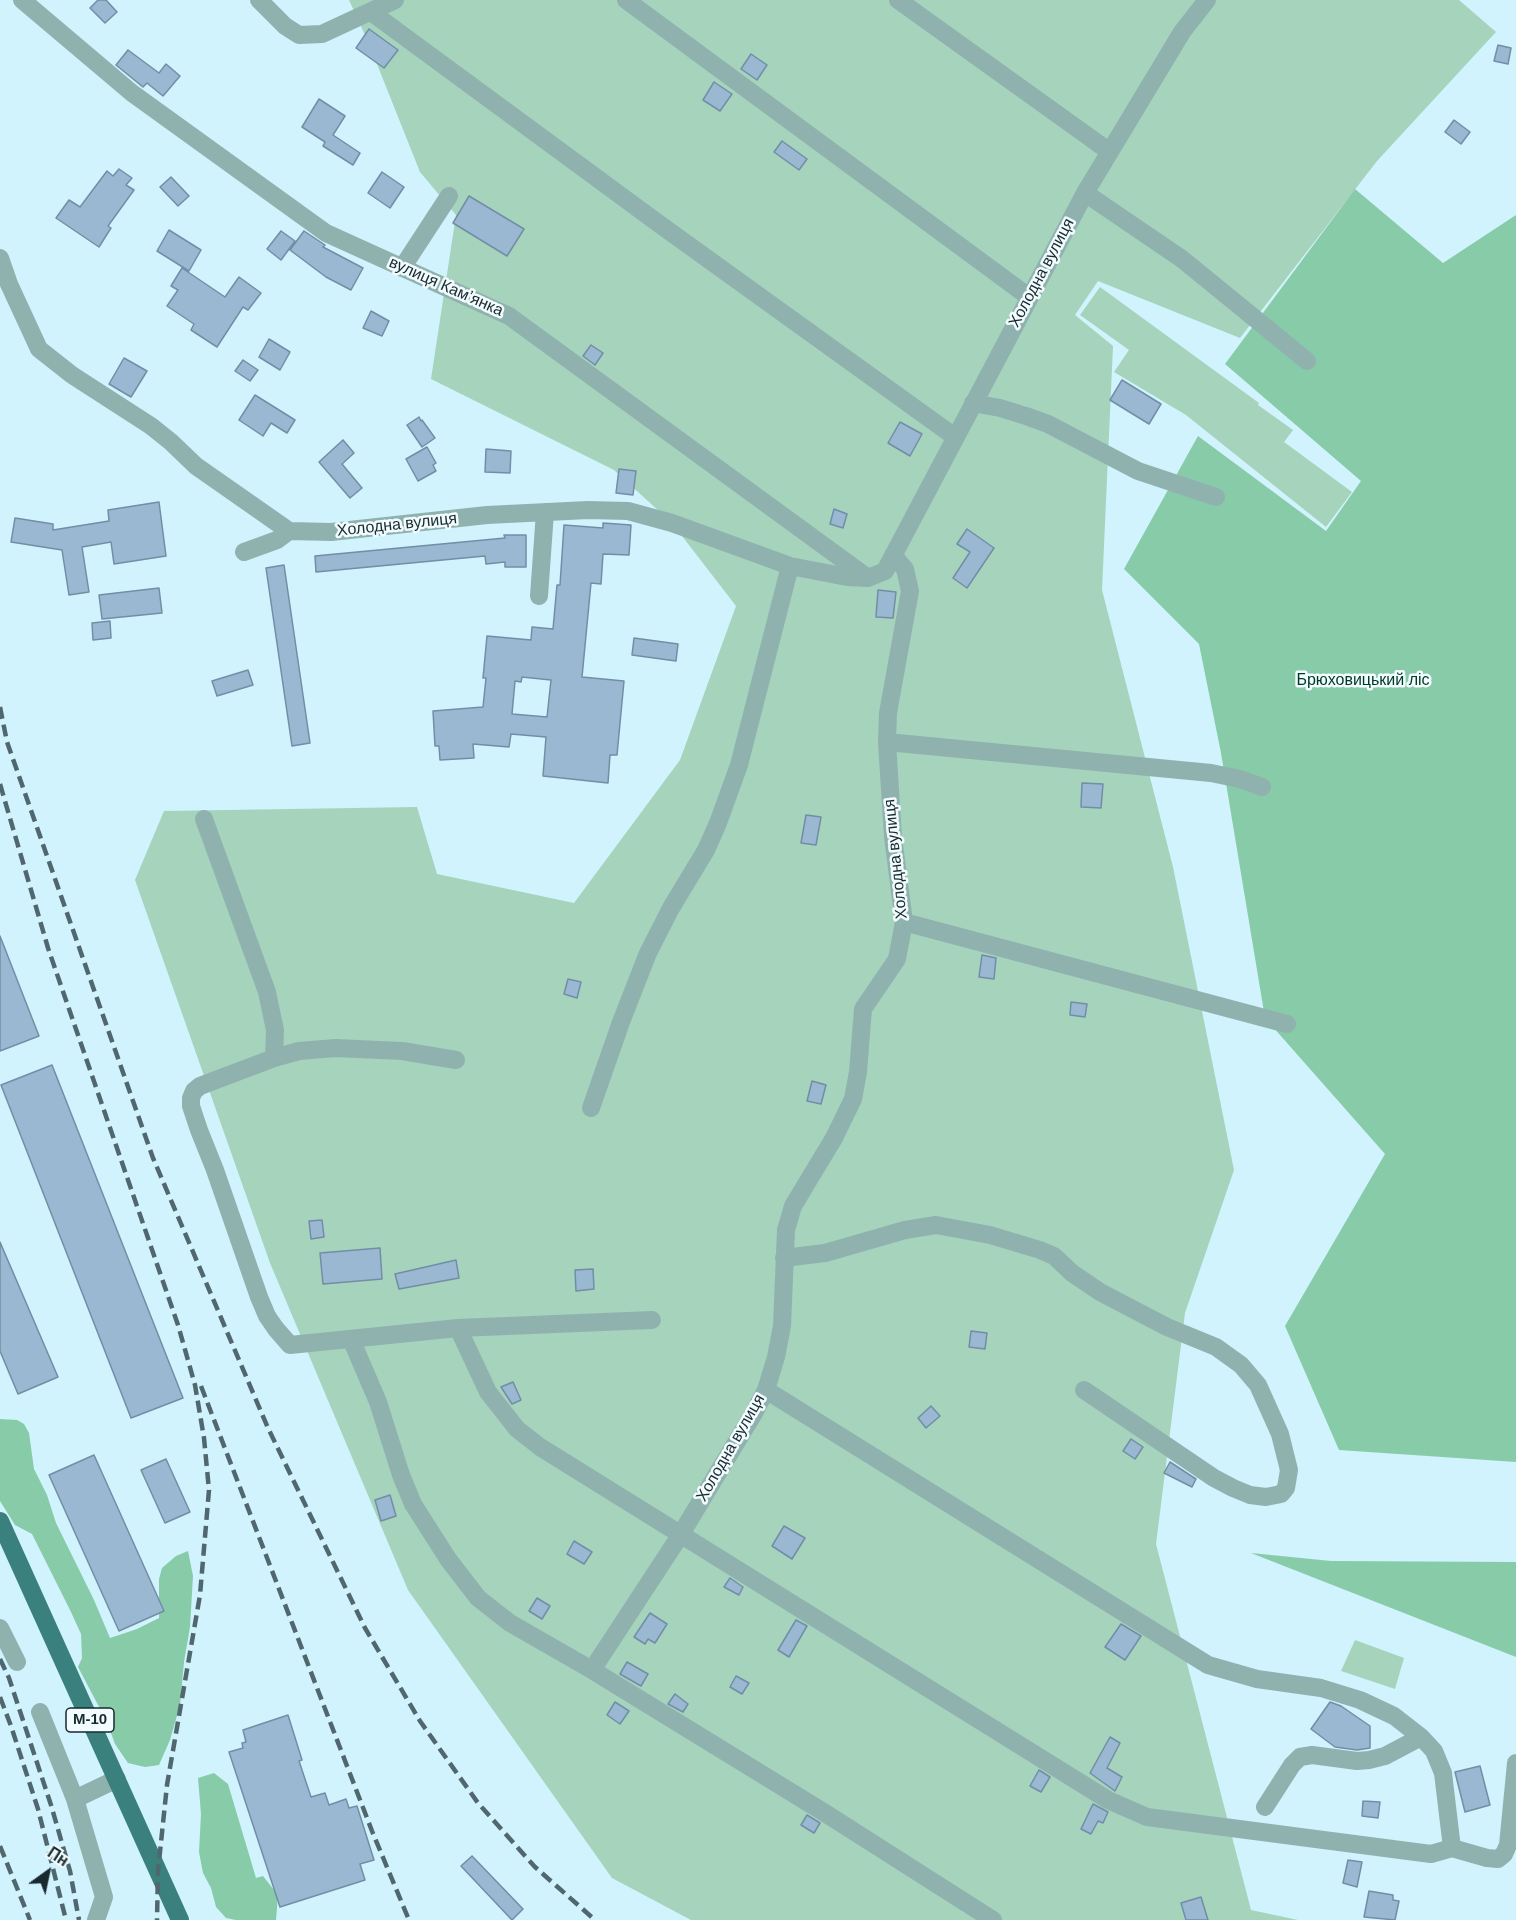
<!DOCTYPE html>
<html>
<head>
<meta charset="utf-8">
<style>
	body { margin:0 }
	#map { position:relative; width:1516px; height:1920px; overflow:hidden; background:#d0f3fd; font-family:Helvetica,sans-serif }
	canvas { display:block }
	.north { position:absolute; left:18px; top:1842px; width:60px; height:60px; -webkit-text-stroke:4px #f2fbfd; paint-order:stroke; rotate:33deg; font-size:16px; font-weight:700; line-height:24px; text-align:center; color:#192a2f }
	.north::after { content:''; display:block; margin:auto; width:21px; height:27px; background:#192a2f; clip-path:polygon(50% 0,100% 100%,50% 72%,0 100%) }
</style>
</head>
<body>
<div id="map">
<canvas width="1516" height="1920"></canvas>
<div class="north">Пн</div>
</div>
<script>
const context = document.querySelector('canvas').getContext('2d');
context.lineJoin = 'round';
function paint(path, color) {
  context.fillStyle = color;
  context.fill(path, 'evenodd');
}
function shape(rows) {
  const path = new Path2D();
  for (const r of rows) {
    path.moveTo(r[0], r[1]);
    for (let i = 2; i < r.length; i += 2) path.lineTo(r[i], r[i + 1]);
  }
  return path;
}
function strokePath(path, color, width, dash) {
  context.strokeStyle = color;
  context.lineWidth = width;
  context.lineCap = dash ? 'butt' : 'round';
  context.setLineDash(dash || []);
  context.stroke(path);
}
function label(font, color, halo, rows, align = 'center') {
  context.font = font + ' Helvetica,sans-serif';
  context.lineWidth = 5;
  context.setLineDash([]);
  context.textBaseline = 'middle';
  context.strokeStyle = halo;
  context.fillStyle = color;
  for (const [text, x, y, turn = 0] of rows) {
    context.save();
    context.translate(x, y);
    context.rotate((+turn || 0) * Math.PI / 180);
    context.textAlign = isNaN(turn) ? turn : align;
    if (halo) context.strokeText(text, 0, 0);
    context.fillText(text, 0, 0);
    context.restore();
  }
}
paint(shape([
	[349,0,1459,0,1496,32,1377,161,1240,338,1098,281,1075,315,1113,346,1102,590,1173,867,1234,1170,1185,1313,1156,1544,1251,1910,1298,1920,691,1920,612,1878,408,1590,270,1263,135,880,164,811,417,807,437,874,574,903,680,760,736,606,672,523,614,470,431,379,456,215,420,172,369,44],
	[1100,287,1259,403,1258,405,1293,430,1284,442,1352,492,1326,527,1186,415,1114,372,1129,350,1080,315],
	[1355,1640,1404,1658,1395,1689,1341,1671]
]), '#a5d3bc');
paint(shape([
	[1355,189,1443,263,1516,215,1516,1462,1339,1450,1285,1326,1385,1154,1265,1018,1221,753,1199,644,1124,569,1198,436,1326,531,1361,481,1225,364],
	[0,1419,17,1420,24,1424,29,1433,34,1469,47,1495,56,1523,94,1600,110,1638,137,1629,159,1618,159,1579,162,1568,176,1556,188,1551,193,1576,190,1627,184,1662,180,1705,170,1740,159,1765,145,1767,128,1763,115,1744,107,1722,78,1667,82,1658,81,1634,71,1612,32,1534,15,1525,0,1501],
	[1251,1553,1331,1561,1516,1562,1516,1657],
	[214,1773,228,1784,256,1878,263,1876,278,1895,276,1920,236,1920,226,1918,216,1907,211,1888,203,1873,199,1852,201,1814,198,1778]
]), '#87cba9');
const building = shape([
	[98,0,106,0,117,12,105,23,90,8,98,0],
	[369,29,398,50,384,68,356,48,369,29],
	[1498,45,1511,48,1508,64,1494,61,1498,45],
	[128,50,159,73,166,64,180,76,163,96,147,83,143,87,116,65,128,50],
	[751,54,767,65,757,80,741,69,751,54],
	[714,82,732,94,720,111,703,100,714,82],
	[319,99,345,116,333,135,360,153,353,165,323,146,325,142,302,127,319,99],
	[1454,120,1470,132,1461,144,1445,132,1454,120],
	[782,141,807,159,799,170,774,152,782,141],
	[119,169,132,178,126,185,134,190,108,226,111,228,99,247,56,218,69,200,80,207,107,171,113,176,119,169],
	[382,172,404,187,390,208,368,193,382,172],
	[171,177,189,196,178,206,160,187,171,177],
	[469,196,524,229,507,256,453,223,469,196],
	[169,230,201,250,189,271,157,251,169,230],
	[281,231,295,241,281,260,267,249,281,231],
	[304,231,325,245,323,247,363,268,351,290,326,277,290,250,304,231],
	[182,268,225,297,239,277,261,293,248,310,243,307,217,347,191,330,194,324,167,306,178,290,171,286,182,268],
	[371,311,389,321,382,336,363,328,371,311],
	[269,339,290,352,280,370,259,357,269,339],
	[591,345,603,353,595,365,583,356,591,345],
	[124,358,147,371,131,397,109,384,124,358],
	[243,360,258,370,250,381,235,371,243,360],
	[1122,380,1161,404,1149,424,1110,400,1122,380],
	[255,395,295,420,287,433,271,423,263,436,239,420,255,395],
	[419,417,421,421,422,420,435,438,422,447,407,425,419,417],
	[900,422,922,434,910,456,888,443,900,422],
	[343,440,354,453,342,464,362,488,350,498,319,462,343,440],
	[427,447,436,463,433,465,436,471,418,481,406,459,427,447],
	[486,449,511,451,510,473,485,472,486,449],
	[619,469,636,471,633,495,616,493,619,469],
	[159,502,166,556,114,564,111,542,82,547,89,592,69,595,62,550,11,542,15,518,53,524,53,530,109,521,108,510,159,502],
	[834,509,847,514,843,528,830,524,834,509],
	[603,523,631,525,629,555,603,554,601,584,591,583,582,677,624,681,617,755,610,755,608,783,543,776,546,737,511,734,509,747,473,744,474,758,440,760,439,746,435,746,433,711,483,707,486,678,483,678,487,636,531,640,532,627,553,629,557,585,560,585,564,525,603,528,603,523],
	[522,677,551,680,547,717,512,714,515,681,521,682,522,677],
	[967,529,994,548,967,588,953,578,970,552,957,544,967,529],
	[504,535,526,535,526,567,505,567,505,562,486,564,485,556,316,572,315,556,505,538,504,535],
	[284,565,310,743,292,746,266,568,284,565],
	[159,588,162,613,102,619,99,595,159,588],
	[878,590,896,592,893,618,876,617,878,590],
	[110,621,111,638,93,640,92,623,110,621],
	[634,638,678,644,676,661,632,655,634,638],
	[248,670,253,685,217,696,212,681,248,670],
	[1082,783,1103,784,1101,808,1081,807,1082,783],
	[806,815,821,817,816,845,801,843,806,815],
	[0,936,39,1036,0,1051,0,936],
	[982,955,996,958,994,979,979,977,982,955],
	[568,979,581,982,577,998,564,994,568,979],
	[1071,1002,1087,1004,1085,1017,1070,1015,1071,1002],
	[52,1065,183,1398,131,1418,1,1085,52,1065],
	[812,1081,826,1085,821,1104,807,1101,812,1081],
	[322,1220,324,1237,311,1239,309,1221,322,1220],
	[0,1242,58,1377,18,1394,0,1351,0,1242],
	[380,1248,382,1279,323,1284,320,1253,380,1248],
	[456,1260,459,1278,399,1289,395,1274,456,1260],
	[593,1269,594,1289,576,1291,575,1270,593,1269],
	[971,1331,987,1333,985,1349,969,1347,971,1331],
	[513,1382,521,1400,512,1404,501,1387,513,1382],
	[931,1406,940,1416,926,1428,918,1418,931,1406],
	[1131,1439,1143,1447,1135,1459,1123,1451,1131,1439],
	[94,1455,164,1611,119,1631,49,1475,94,1455],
	[166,1459,190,1512,165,1523,141,1470,166,1459],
	[1170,1462,1196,1479,1192,1487,1164,1473,1170,1462],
	[390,1495,396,1516,381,1521,375,1500,390,1495],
	[784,1526,805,1538,792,1559,772,1546,784,1526],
	[574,1541,592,1552,584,1564,567,1554,574,1541],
	[730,1578,743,1587,739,1595,724,1587,730,1578],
	[537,1598,550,1606,542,1619,529,1611,537,1598],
	[650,1613,667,1624,655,1643,648,1639,645,1644,634,1637,650,1613],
	[796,1620,807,1626,789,1657,778,1650,796,1620],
	[1121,1624,1141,1636,1125,1660,1105,1647,1121,1624],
	[627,1662,648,1674,641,1686,620,1674,627,1662],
	[736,1676,749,1683,742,1694,730,1687,736,1676],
	[675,1694,688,1704,683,1712,668,1704,675,1694],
	[615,1702,629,1711,620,1724,607,1715,615,1702],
	[1330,1702,1341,1706,1370,1726,1370,1748,1357,1750,1335,1747,1311,1729,1330,1702],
	[288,1715,302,1760,299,1761,311,1797,325,1793,329,1805,346,1799,349,1808,357,1806,374,1860,360,1864,365,1880,280,1907,229,1752,243,1748,242,1743,246,1742,243,1730,288,1715],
	[1110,1737,1120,1743,1107,1768,1122,1777,1115,1791,1090,1773,1110,1737],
	[1480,1766,1490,1805,1465,1812,1455,1772,1480,1766],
	[1039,1770,1050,1777,1041,1792,1030,1786,1039,1770],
	[1363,1801,1380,1802,1378,1818,1362,1816,1363,1801],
	[1093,1804,1108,1812,1103,1823,1098,1821,1091,1834,1081,1829,1093,1804],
	[807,1815,820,1823,814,1833,801,1825,807,1815],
	[472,1856,523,1909,512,1920,461,1866,472,1856],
	[1348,1860,1362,1862,1357,1887,1343,1883,1348,1860],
	[1369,1891,1393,1895,1393,1900,1399,1901,1395,1920,1364,1917,1369,1891],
	[1201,1897,1208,1920,1186,1920,1181,1903,1201,1897]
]);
paint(building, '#9bb8d2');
strokePath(building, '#728ea6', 1.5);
strokePath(shape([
	[22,0,132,93,326,233,509,316,868,578],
	[259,0,285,26,299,35,322,34,395,0],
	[626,0,1029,297],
	[898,0,1110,152],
	[371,12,662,226,955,437],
	[1085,193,1182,259,1307,361],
	[0,258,9,284,39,349,72,375,151,426,171,442,196,466,289,531,331,532,487,515,588,510,628,511,672,523,790,566,847,577,868,578,885,571,1085,193,1182,32,1207,0],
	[402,268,449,196],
	[973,403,1000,408,1026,416,1048,424,1138,471,1216,497],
	[244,552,277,540,289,531],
	[539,596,545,512],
	[887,742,1211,773,1240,779,1262,787],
	[204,819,267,992,275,1030,274,1058],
	[904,922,1287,1024],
	[456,1060,402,1051,379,1050,336,1048,299,1051,274,1058,200,1086,194,1091,191,1098,191,1106,199,1130,215,1170,259,1297,267,1316,276,1329,290,1345,458,1328,652,1320],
	[591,1108,621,1022,648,953,671,908,706,850,718,823,739,765,790,566],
	[784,1258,825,1253,905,1230,936,1225,990,1235,1040,1250,1054,1256,1072,1273,1100,1292,1167,1327,1216,1347,1241,1365,1258,1385,1280,1434,1289,1470,1286,1488,1281,1494,1266,1497,1250,1495,1233,1488,1214,1478,1084,1390],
	[458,1328,488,1392,517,1429,540,1447,1108,1800,1147,1817,1431,1854,1452,1848,1487,1858,1498,1859,1504,1854,1508,1845,1516,1763],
	[351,1339,378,1402,401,1475,413,1504,448,1559,478,1598,510,1623,592,1670,681,1534,754,1413,766,1390,776,1357,782,1326,786,1230,793,1206,834,1138,853,1099,858,1072,863,1009,897,959,904,922,893,837,887,742,888,713,910,591,905,569,893,555],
	[766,1390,1208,1665,1257,1679,1321,1688,1360,1700,1394,1716,1421,1737,1434,1751,1443,1773,1452,1848],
	[0,1628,17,1662],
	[592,1670,825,1813,993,1920],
	[40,1712,75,1799,117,1779],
	[75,1799,104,1897,96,1920],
	[1265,1807,1292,1765,1300,1757,1312,1755,1357,1761,1369,1760,1385,1756,1421,1737]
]), '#90b2af', 18);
strokePath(shape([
	[0,1521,180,1920]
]), '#3a817d', 18);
strokePath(shape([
	[0,707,7,742,153,1158,268,1428,365,1628,420,1721,478,1803,535,1867,595,1920],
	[0,784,48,948,178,1325,195,1385,204,1438,209,1490,200,1595,167,1785,158,1871,157,1920],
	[201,1386,372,1831,409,1920],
	[0,1659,9,1678,51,1805,70,1871,79,1920],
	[0,1697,11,1726,38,1809,66,1920],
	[0,1846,30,1920]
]), '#51676e', 4.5, [12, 6]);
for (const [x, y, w] of [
	[90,1720,48]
]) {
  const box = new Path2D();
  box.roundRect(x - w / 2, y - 12, w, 24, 4.5);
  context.fillStyle = '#f2fbfd';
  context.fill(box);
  strokePath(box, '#192a2f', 1.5);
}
label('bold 15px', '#192a2f', null, [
	["М-10",90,1720]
]);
label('16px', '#192a2f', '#f2fbfd', [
	["Холодна вулиця",1042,273,-62],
	["вулиця Камʼянка",446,287,24],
	["Холодна вулиця",397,525,-6],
	["Холодна вулиця",896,859,-96],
	["Холодна вулиця",731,1448,-60]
]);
label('16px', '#003924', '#f2fbfd', [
	["Брюховицький ліс",1363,681]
]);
</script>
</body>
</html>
